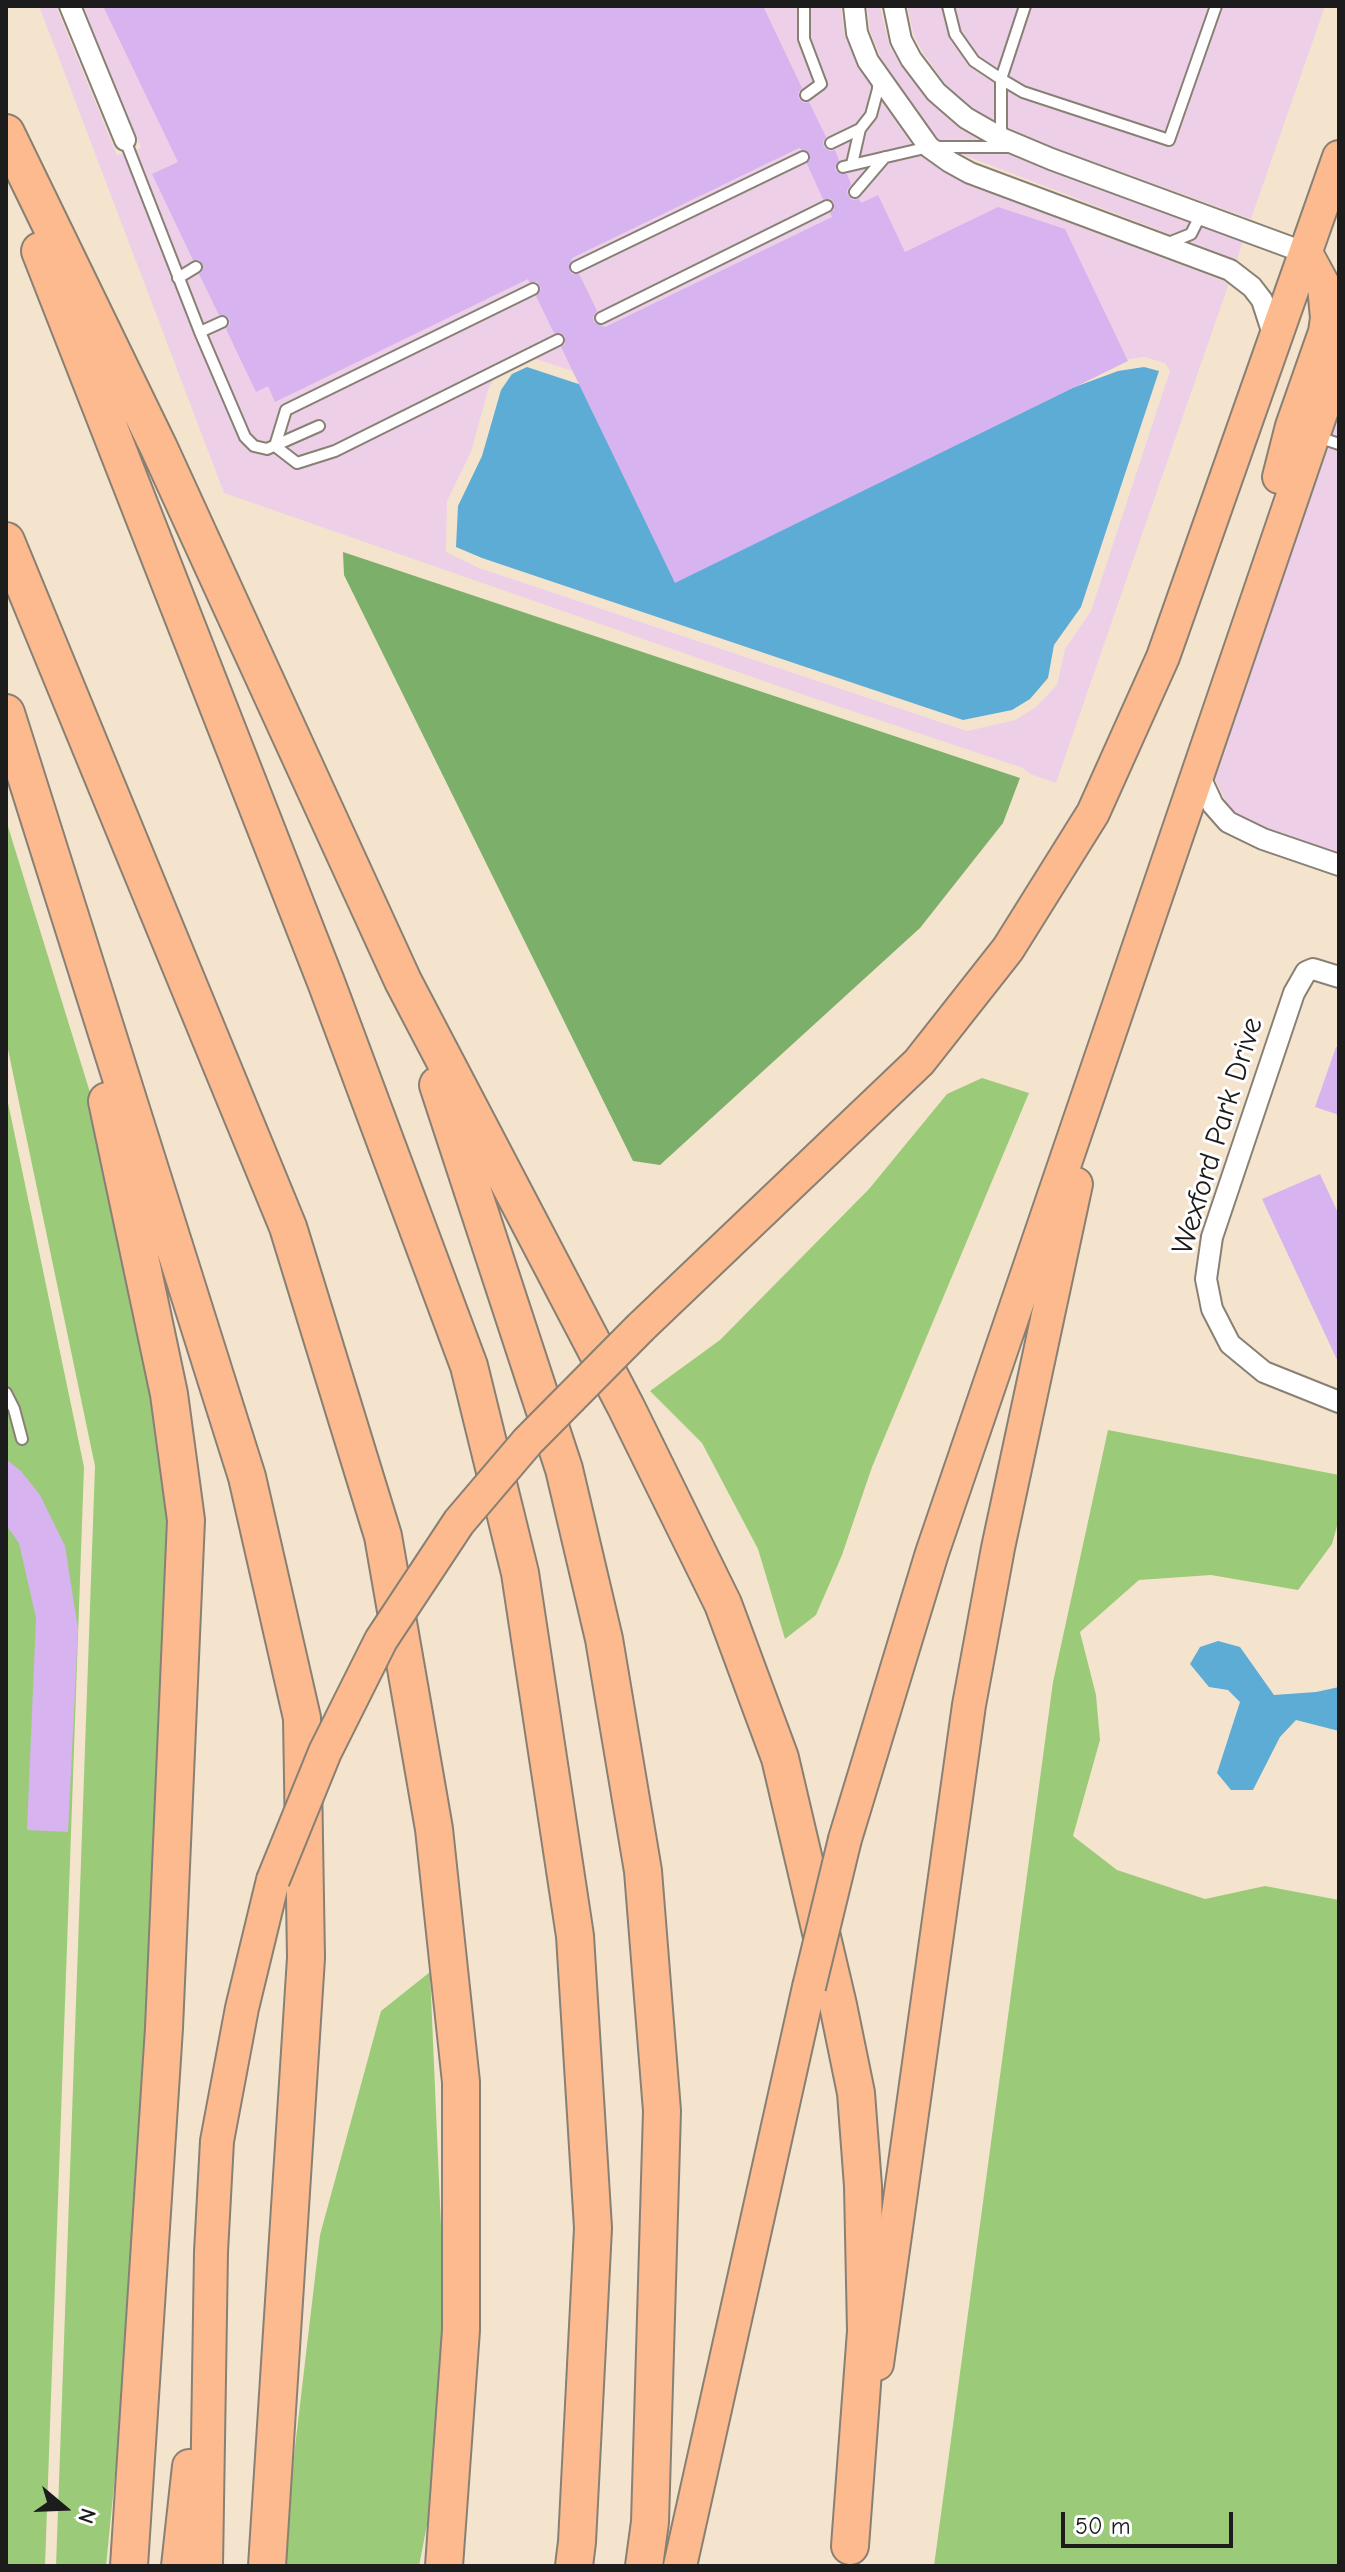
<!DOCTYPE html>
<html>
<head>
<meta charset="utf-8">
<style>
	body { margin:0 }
	#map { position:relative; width:1345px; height:2572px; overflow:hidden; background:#f5e4cd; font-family:"Comic Neue",sans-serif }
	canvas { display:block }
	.frame { position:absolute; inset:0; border:8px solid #1c1c1c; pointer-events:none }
	.north { position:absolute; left:24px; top:2468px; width:80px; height:80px; -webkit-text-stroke:6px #fff; paint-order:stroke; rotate:109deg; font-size:22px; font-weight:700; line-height:32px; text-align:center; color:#1c1c1c }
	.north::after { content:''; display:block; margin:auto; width:28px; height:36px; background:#1c1c1c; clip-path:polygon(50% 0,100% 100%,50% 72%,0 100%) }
	.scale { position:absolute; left:1061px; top:2512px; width:172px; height:36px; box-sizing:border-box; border:4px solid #1c1c1c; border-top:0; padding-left:10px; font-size:24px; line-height:28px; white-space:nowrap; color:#1c1c1c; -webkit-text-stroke:6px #fff; paint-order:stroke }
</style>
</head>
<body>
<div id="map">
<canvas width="1345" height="2572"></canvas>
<div class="frame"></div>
<div class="north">N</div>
<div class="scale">50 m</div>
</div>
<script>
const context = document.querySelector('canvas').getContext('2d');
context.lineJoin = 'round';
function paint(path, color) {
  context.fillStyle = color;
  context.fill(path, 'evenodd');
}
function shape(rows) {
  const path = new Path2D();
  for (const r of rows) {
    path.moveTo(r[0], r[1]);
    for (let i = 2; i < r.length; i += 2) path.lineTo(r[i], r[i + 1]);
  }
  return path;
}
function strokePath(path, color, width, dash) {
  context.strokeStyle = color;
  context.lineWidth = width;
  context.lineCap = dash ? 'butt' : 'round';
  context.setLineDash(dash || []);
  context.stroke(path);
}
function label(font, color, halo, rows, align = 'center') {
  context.font = font + ' "Comic Neue",sans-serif';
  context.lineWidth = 6;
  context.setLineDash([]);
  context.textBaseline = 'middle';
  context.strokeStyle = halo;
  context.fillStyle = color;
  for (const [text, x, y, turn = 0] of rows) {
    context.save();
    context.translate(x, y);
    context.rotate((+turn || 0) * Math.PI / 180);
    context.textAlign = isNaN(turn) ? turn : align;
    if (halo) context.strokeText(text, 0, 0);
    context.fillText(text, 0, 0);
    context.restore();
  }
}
paint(shape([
	[39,6,56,6,117,155,141,148,83,6,841,6,844,33,857,66,918,153,942,171,966,184,1229,283,1056,783,1030,774,1023,768,801,694,224,493],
	[530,357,877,472,1116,361,1144,357,1165,363,1170,371,1091,611,1065,649,1057,685,1036,707,1015,720,967,731,479,568,446,552,447,501,471,452,489,387,504,366],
	[867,6,880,6,889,44,900,64,926,98,960,129,996,148,1047,170,1243,241,1237,260,956,152,938,139,921,119,880,56,870,31],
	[907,6,1325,6,1251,219,1055,148,1006,127,973,109,946,85,923,53,914,36],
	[1339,401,1339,853,1267,828,1236,813,1229,807,1213,776,1283,566,1287,566,1286,556]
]), '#edd0e8');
paint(shape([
	[6,820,96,1112,156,1395,173,1520,136,2265,106,2566,56,2566,95,1466,6,1040],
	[982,1078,1029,1093,872,1467,842,1555,816,1615,785,1639,758,1549,702,1443,650,1391,720,1340,869,1189,947,1094],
	[6,1093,84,1467,45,2566,6,2566],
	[1108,1430,1339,1475,1339,1519,1332,1544,1298,1590,1211,1575,1139,1580,1080,1632,1096,1695,1100,1740,1073,1836,1117,1870,1205,1899,1265,1886,1339,1900,1339,2566,934,2566,1053,1682],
	[430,1972,446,2343,437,2474,419,2566,281,2566,320,2235,381,2011]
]), '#9bcb79');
paint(shape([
	[343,552,1020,778,1003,823,920,928,660,1165,633,1161,344,575]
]), '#7caf69');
paint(shape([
	[527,367,878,483,1072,388,1118,371,1144,367,1159,371,1081,607,1054,645,1048,678,1030,699,1012,710,963,720,482,558,456,547,458,506,482,456,501,390,512,374],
	[1218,1641,1240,1647,1274,1695,1316,1692,1339,1687,1339,1731,1296,1720,1280,1737,1253,1790,1231,1790,1217,1773,1240,1702,1228,1690,1209,1687,1190,1664,1200,1647]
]), '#5cacd6');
paint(shape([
	[103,6,763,6,802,88,798,93,799,99,804,103,809,102,826,137,823,142,824,147,830,151,835,150,839,160,835,170,840,174,847,174,851,184,847,190,848,195,853,200,859,199,861,203,878,195,905,252,998,207,1065,229,1128,361,675,583,561,347,565,344,565,337,562,333,554,333,536,296,541,289,537,282,529,282,528,279,275,402,268,386,256,392,226,329,230,324,229,318,219,315,199,274,203,270,203,264,199,260,193,260,152,174,178,162],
	[799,148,810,154,807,164,823,199,831,199,834,203,834,210,830,213,832,217,605,327,594,322,593,317,597,311,588,292,579,274,572,274,569,270,572,258],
	[1336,1047,1339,1047,1339,1115,1315,1107],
	[1320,1174,1339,1215,1339,1364,1262,1199],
	[6,1459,21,1471,40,1495,65,1546,78,1629,68,1832,27,1830,36,1618,19,1543,6,1525]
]), '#d7b3ef');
const service = shape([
	[804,6,804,39,821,84,806,95],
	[948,6,955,34,974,61,1001,79,1023,92,1169,140,1216,6],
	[1001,138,1001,79,1025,6],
	[125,140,200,332,245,437,254,446,267,449,319,426],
	[831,143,860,129,871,115,878,89,878,78],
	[852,164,860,129],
	[843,167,929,147,1010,147],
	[855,192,885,157],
	[1166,244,1191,234,1198,220,1197,211],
	[576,267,803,157],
	[178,278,196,267],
	[533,289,286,410,275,446,297,463,335,451,558,340],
	[601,318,827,206],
	[200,332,222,322],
	[1315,436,1339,444],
	[6,1393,14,1409,22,1439]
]);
const minor = shape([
	[70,6,125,140],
	[854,6,857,33,868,61,929,147,950,162,970,173,1230,270,1252,287,1262,300,1274,337],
	[894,6,901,40,911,59,936,92,966,118,1001,138,1051,159,1306,253],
	[1199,775,1213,805,1228,822,1263,839,1339,865],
	[1339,977,1313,969,1306,972,1294,993,1212,1237,1206,1279,1212,1309,1230,1344,1264,1372,1339,1402]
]);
const primary = shape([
	[1279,477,1292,426,1325,332,1327,318,1324,286,1306,253],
	[641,1327,919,1062,1008,949,1093,813,1163,657,1339,157],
	[845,1839,932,1553,1339,360],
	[877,2364,969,1705,998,1548,1076,1184],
	[178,2566,189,2466],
	[206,2566,211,2252,217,2141,242,2008,273,1880],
	[680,2566,809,1987]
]);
const motorway = shape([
	[6,133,159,448,403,981,626,1407,723,1604,780,1758,838,2005,856,2093,863,2186,866,2331,850,2546],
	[40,251,326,982,469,1366,520,1573,575,1936,593,2228,577,2542,574,2566],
	[6,541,288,1227,383,1536,434,1829,461,2082,461,2330,444,2566],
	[6,713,247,1477,302,1718,306,1958,267,2566],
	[438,1085,564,1469,604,1639,643,1871,662,2111,650,2522,644,2566],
	[107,1101,169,1394,186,1520,164,2028,129,2566]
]);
strokePath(service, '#888074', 14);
strokePath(minor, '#888074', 24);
strokePath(primary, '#888074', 36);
strokePath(motorway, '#888074', 40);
strokePath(service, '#fff', 10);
strokePath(minor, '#fff', 20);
strokePath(primary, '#fcba8e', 32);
strokePath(motorway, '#fcba8e', 36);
const primaryBridge = shape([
	[273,1880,325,1752,381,1640,459,1522,528,1441,641,1327],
	[809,1987,845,1839]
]);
strokePath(primaryBridge, '#888074', 36, []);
strokePath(primaryBridge, '#fcba8e', 32);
label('30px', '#1c1c1c', '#fff', [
	["Wexford Park Drive",1218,1136,-73]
]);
</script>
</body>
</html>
